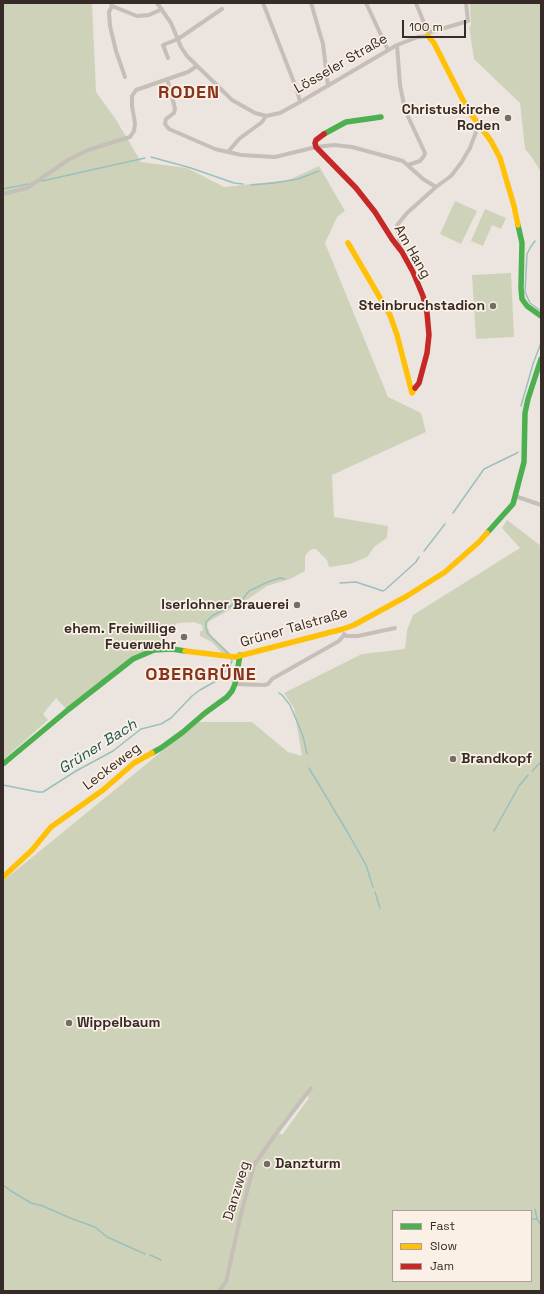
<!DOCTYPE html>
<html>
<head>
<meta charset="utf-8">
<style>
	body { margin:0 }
	#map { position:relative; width:544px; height:1294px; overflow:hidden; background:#ece5df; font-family:"Space Grotesk",sans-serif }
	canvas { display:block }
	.frame { position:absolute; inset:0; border:4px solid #362b26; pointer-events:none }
	.legend { position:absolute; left:392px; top:1210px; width:140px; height:72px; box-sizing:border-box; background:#faf0e5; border:1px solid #aca199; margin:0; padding:5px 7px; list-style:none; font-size:12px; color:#362b26 }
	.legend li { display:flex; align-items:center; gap:8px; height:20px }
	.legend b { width:20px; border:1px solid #aca199 }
	.scale { position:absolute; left:402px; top:20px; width:64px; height:18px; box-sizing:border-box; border:2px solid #362b26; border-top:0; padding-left:5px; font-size:12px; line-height:14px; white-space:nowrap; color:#362b26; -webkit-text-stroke:3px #faf0e5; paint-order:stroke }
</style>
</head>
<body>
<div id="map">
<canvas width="544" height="1294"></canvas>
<div class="frame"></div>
<ul class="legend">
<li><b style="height:5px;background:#4caf50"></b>Fast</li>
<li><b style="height:5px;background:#ffc107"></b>Slow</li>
<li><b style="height:5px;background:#c62828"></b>Jam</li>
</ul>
<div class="scale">100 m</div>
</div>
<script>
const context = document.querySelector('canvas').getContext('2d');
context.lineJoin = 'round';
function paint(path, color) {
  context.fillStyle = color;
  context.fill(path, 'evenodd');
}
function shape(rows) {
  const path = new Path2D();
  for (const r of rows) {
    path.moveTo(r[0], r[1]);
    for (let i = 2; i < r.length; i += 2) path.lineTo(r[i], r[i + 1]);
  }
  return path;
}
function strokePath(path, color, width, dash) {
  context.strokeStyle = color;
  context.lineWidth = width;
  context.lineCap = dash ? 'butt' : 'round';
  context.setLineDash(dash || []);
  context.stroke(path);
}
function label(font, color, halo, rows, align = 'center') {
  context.font = font + ' "Space Grotesk",sans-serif';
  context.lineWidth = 3.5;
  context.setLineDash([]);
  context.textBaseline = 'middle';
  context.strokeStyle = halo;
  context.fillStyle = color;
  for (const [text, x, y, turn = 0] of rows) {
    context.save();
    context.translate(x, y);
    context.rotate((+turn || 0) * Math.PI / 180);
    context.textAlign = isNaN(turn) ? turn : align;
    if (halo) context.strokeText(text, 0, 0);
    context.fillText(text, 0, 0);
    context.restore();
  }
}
paint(shape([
	[3,3,92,3,96,92,115,118,141,162,187,168,224,187,289,180,319,166,345,211,337,217,325,243,388,397,421,413,426,432,332,475,334,517,388,526,387,538,375,546,367,557,350,564,329,567,327,560,316,549,312,549,307,553,305,557,305,571,290,579,267,586,245,601,208,622,207,626,211,635,233,656,223,656,222,653,212,642,200,636,200,631,203,631,202,625,194,622,177,623,160,649,147,651,67,710,56,698,43,714,48,720,3,760],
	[470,3,541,3,541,172,531,156,525,149,520,103,474,59,469,26,471,27],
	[455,201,477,211,461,244,440,234],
	[485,209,506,218,501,229,492,225,483,246,471,241],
	[511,273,514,337,476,339,472,275],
	[507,520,541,546,541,1291,3,1291,3,881,198,722,252,722,288,752,302,756,294,708,284,693,362,654,405,649,407,630,413,615,520,548,502,528],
	[305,1093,309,1098,282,1135,276,1131],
	[393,1211,531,1211,531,1281,393,1281]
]), '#ced2b8');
strokePath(shape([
	[151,157,191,168,234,183,243,184],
	[42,181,145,158],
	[251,185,274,183,298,179,319,171],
	[3,189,28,184],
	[535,241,530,248,527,254,525,292,530,303,541,311],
	[521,406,533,364,541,343],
	[453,513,484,469,517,453,518,452],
	[424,551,445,524],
	[340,583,356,582,383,591,386,589,416,562,419,557],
	[230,655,208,634,206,628,206,622,212,616,242,600,249,591,268,582,280,578,285,579],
	[279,693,282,695,290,705,303,736,307,754],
	[309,768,348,833,366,865,373,887],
	[532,771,541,762],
	[3,785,38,792,43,792,76,771,113,751,141,729,161,724,171,718,192,696,200,690,218,680,230,666,232,661,231,658],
	[494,831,519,786,528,775],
	[375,892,380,908],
	[3,1185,11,1191,31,1203,43,1206,70,1218,95,1227,107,1237,145,1254],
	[535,1209,537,1219,541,1225],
	[531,1219,537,1219],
	[150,1255,161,1260]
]), '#9ac0be', 1.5);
strokePath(shape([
	[111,3,112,6,137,16,149,15,162,9],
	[157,3,171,23,181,47,187,56,232,100,255,113,266,116,280,113,300,102,397,45,418,37,428,36,428,33,416,3],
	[263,3,297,90,300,102],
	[311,3,323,44,328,86],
	[366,3,388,50],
	[112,6,109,12,110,26,116,51,125,77],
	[428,33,468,21,466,3],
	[397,45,400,85,405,110,425,153,424,156,420,161,408,165],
	[168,58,163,45,178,39,222,9],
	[167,79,171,92,175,109,174,113,166,119,165,124,169,129,215,149,241,155,275,157,316,147,334,145,352,147,403,161,423,179,436,187],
	[228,152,239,139,262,122,266,116],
	[3,194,27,188,68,160,88,150,130,137,134,131,135,123,132,106,132,96,136,90,188,72,197,66],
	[401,250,397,227,398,224,407,213,436,187,451,176,461,163,470,148,479,124],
	[515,496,541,505],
	[344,634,346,636,358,636,395,628],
	[235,684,264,685,268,684,272,679,339,641,344,635],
	[219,1291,226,1282,241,1214,254,1165,275,1135,311,1088]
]), '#c6beb8', 4);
strokePath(shape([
	[324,134,346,122,381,117],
	[518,225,522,243,521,288,522,299,527,306,541,316],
	[487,533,513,504,524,462,525,413,528,399,541,359],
	[152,753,161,748,183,732,205,713,227,697,232,691,235,684,240,655],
	[3,764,69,709,133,659,154,650,172,649,185,651]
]), '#4caf50', 5.5);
strokePath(shape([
	[428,36,434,43,468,110,491,141,500,158,514,206,518,225],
	[348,243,390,315,397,335,412,393,415,388],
	[185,651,235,657,343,629,354,625,407,596,445,572,479,542,487,533],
	[3,877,32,850,51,827,103,790,134,763,152,753]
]), '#ffc107', 5.5);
strokePath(shape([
	[324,134,316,140,315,143,316,147,356,188,375,212,392,239,402,252,413,272,423,296,427,313,429,335,427,353,419,383,415,388]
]), '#c62828', 5.5);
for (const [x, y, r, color] of [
	[508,118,4,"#766c67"],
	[493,306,4,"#766c67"],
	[297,605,4,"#766c67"],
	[184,637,4,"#766c67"],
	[453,759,4,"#766c67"],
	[69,1023,4,"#766c67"],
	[267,1164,4,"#766c67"]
]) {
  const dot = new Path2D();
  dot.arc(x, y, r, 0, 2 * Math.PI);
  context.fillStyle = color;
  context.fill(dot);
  strokePath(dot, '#faf0e5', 1.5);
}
label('14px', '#362b26', '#faf0e5', [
	["Lösseler Straße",341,64,-30],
	["Am Hang",412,252,60],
	["Grüner Talstraße",294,628,-16],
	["Leckeweg",112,767,-37],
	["Danzweg",237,1191,-73]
]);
label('bold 14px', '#362b26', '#faf0e5', [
	["Christuskirche",500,110],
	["Roden",500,126],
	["Steinbruchstadion",485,306],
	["Iserlohner Brauerei",289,605],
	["ehem. Freiwillige",176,629],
	["Feuerwehr",176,645],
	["Brandkopf",461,759,"left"],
	["Wippelbaum",77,1023,"left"],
	["Danzturm",275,1164,"left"]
], 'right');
label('italic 15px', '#1a5759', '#faf0e5', [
	["Grüner Bach",98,747,-32]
]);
context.letterSpacing = '1px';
label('bold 18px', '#88321c', '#faf0e5', [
	["RODEN",189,93],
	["OBERGRÜNE",201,675]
]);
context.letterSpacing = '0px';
</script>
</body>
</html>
